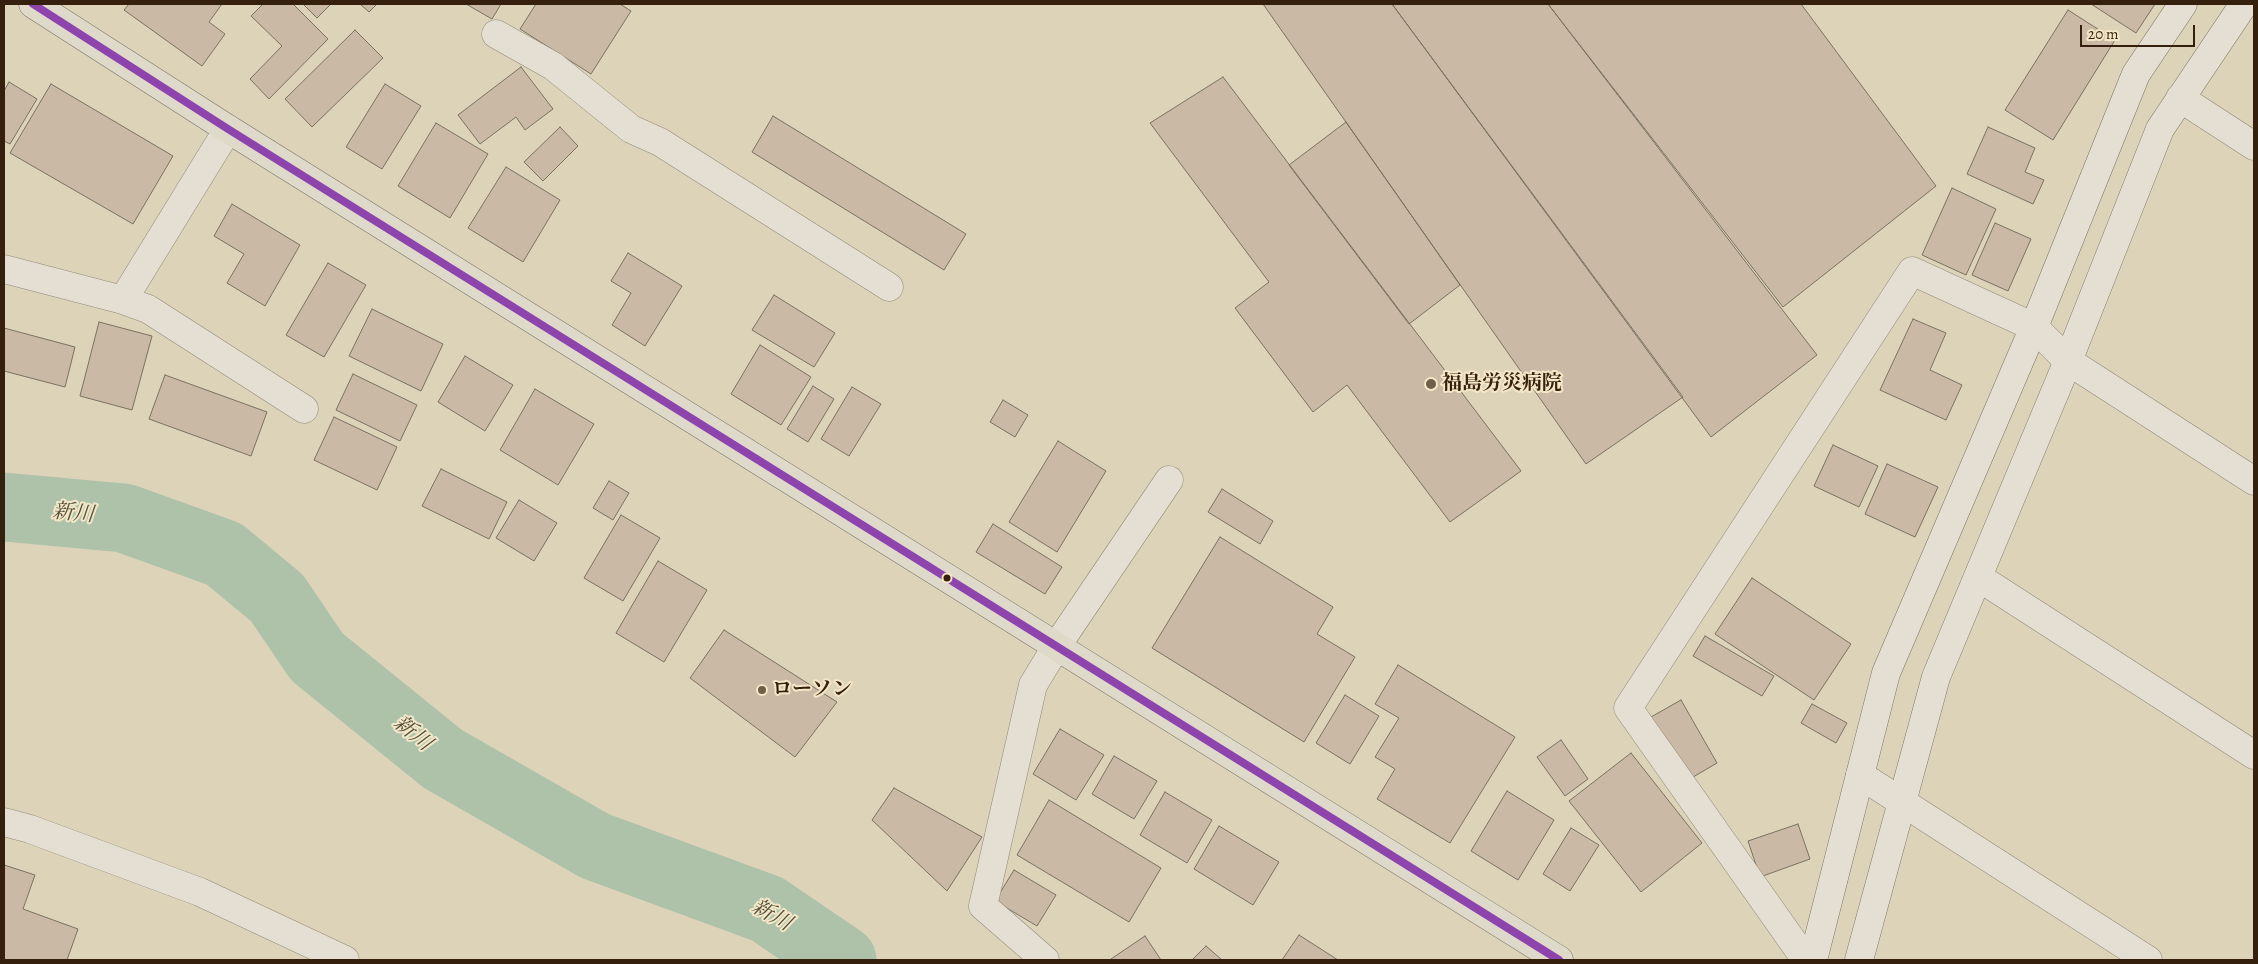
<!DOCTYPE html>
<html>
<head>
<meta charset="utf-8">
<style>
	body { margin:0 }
	#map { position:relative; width:2258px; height:964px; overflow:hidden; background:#ddd3b9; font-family:Alegreya,serif }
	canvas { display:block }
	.frame { position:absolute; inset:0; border:5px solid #351f0d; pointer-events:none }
	.scale { position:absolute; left:2080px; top:25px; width:115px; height:22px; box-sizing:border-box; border:2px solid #351f0d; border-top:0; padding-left:6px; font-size:15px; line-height:18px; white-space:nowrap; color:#351f0d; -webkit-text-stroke:4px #f3e7c8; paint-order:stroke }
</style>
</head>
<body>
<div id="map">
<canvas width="2258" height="964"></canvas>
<div class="frame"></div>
<div class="scale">20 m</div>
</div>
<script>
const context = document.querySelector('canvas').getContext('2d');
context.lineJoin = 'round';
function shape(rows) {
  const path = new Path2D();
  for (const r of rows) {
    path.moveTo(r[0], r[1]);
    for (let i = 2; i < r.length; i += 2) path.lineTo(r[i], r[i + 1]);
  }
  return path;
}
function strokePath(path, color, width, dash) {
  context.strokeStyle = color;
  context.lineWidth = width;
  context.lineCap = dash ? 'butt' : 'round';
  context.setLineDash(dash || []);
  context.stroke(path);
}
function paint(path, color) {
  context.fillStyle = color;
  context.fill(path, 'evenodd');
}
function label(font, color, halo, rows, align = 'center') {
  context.font = font + ' Alegreya,"Noto Serif JP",serif';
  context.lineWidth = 4;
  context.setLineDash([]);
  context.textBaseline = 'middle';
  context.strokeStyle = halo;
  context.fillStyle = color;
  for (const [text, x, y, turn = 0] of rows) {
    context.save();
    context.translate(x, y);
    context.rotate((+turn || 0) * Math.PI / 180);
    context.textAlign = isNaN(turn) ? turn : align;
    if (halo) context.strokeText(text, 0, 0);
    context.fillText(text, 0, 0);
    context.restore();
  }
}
strokePath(shape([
	[4,507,124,518,224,554,277,598,317,657,443,759,595,846,767,909,842,960]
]), '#aec2aa', 69);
const building = shape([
	[129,4,222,4,209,22,225,34,202,66,124,10,129,4],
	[263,4,293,4,328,39,269,99,250,79,282,46,251,16,263,4],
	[303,4,331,4,317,18,303,4],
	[360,4,377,4,369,12,360,4],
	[466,4,501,4,492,19,466,4],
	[536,4,620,4,631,11,591,74,520,29,536,4],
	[1263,4,1392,4,1683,397,1586,464,1263,4],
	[1392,4,1548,4,1817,355,1711,437,1392,4],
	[1548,4,1801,4,1936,186,1783,307,1548,4],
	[2091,4,2155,4,2136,33,2091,4],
	[2068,10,2115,40,2053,140,2005,110,2068,10],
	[355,30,383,58,312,127,285,99,355,30],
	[521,67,553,109,525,130,516,117,480,144,458,115,521,67],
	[1223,77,1521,471,1450,522,1347,385,1313,412,1235,308,1269,282,1150,123,1223,77],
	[9,82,37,99,10,144,4,141,4,91,9,82],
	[51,84,173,156,133,224,10,153,51,84],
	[385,84,421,106,382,169,346,147,385,84],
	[773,116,966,234,944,270,752,152,773,116],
	[1346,122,1460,285,1409,324,1289,165,1346,122],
	[436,123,488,154,450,218,398,186,436,123],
	[560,127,578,146,543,181,524,162,560,127],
	[1988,127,2035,148,2025,172,2044,180,2033,204,1967,174,1988,127],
	[506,167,560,200,523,262,468,228,506,167],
	[1952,188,1996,209,1966,275,1922,255,1952,188],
	[232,204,300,245,265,306,227,283,244,254,214,236,232,204],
	[1995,223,2031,239,2008,291,1972,275,1995,223],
	[628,253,682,286,645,346,612,325,631,293,611,281,628,253],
	[328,263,366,285,324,357,286,335,328,263],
	[774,295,835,333,814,367,752,330,774,295],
	[372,309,443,344,421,391,349,356,372,309],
	[1913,319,1946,333,1930,370,1962,385,1946,420,1880,390,1913,319],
	[99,322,152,336,132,410,80,396,99,322],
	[4,328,75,347,65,387,4,371,4,328],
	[760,345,811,377,781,425,731,394,760,345],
	[465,356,513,385,485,431,438,402,465,356],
	[353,374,417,405,400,441,336,410,353,374],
	[165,375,267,412,251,456,149,419,165,375],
	[813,386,834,399,808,442,787,429,813,386],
	[852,387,881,404,849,456,821,439,852,387],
	[535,389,594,424,558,485,500,450,535,389],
	[1003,400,1028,415,1015,437,990,422,1003,400],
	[334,417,397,447,377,490,314,460,334,417],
	[1058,441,1106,471,1057,552,1009,522,1058,441],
	[1833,445,1878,466,1859,507,1814,486,1833,445],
	[1887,464,1938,487,1915,537,1865,514,1887,464],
	[441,469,507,502,489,539,422,506,441,469],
	[609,481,629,493,613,520,593,508,609,481],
	[1222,489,1273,521,1260,544,1208,512,1222,489],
	[519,500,557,523,534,561,496,538,519,500],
	[621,515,660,538,623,601,584,578,621,515],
	[993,524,1062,567,1045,594,976,552,993,524],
	[1220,537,1333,607,1317,634,1355,657,1304,742,1152,648,1220,537],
	[658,561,707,590,664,662,616,633,658,561],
	[1752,578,1851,644,1814,700,1715,634,1752,578],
	[724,630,837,702,795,757,690,678,724,630],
	[1705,636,1774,676,1762,696,1693,656,1705,636],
	[1398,665,1515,737,1450,843,1377,799,1395,769,1375,757,1399,718,1375,704,1398,665],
	[1345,695,1379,716,1350,764,1316,743,1345,695],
	[1681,700,1717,763,1688,780,1651,717,1681,700],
	[1812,704,1847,723,1836,743,1801,723,1812,704],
	[1060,729,1104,755,1076,800,1033,774,1060,729],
	[1561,740,1588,779,1565,796,1537,757,1561,740],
	[1631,753,1702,843,1641,892,1569,801,1631,753],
	[1114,756,1157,781,1134,819,1092,794,1114,756],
	[894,788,982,837,947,891,872,820,894,788],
	[1507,791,1554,820,1518,880,1471,851,1507,791],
	[1165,792,1212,820,1187,863,1140,835,1165,792],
	[1049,800,1161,868,1129,922,1017,855,1049,800],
	[1798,824,1810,859,1760,877,1748,841,1798,824],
	[1219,826,1279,862,1253,905,1194,869,1219,826],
	[1571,828,1599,845,1570,891,1543,874,1571,828],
	[4,865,35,875,23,909,78,929,67,960,4,960,4,865],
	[1014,870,1056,895,1037,926,995,901,1014,870],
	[1299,935,1338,960,1282,960,1299,935],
	[1145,936,1161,960,1112,960,1111,959,1145,936],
	[1206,946,1222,960,1192,960,1206,946]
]);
paint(building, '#cabaa5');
strokePath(building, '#797162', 1);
const street = shape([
	[496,34,553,66,631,129,660,142,889,287],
	[2180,98,2254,146],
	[4,269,123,300,148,309,304,409],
	[123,300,228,129],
	[1978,577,2254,755],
	[1860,775,2148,960],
	[4,822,30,829,200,892,345,960],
	[1045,960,983,906,1033,685,1056,647,1169,480],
	[1806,960,1628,708,1912,271,2034,327,2068,361,2254,481]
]);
const secondary = shape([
	[1813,960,1886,673,2034,327,2136,74,2183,4],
	[1859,960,1936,677,2068,361,2160,129,2244,4]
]);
const primary = shape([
	[33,4,228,129,1559,960]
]);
strokePath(street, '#928978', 29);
strokePath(secondary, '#797162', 29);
strokePath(primary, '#797162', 29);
strokePath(street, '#e4dfd2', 28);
strokePath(secondary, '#e4dfd2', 28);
strokePath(primary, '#dfd9ca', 28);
strokePath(shape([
	[33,4,228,129,1559,960]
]), '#8e44ad', 8);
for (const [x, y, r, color] of [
	[1431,384,6,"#705e49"],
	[947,578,4.5,"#351f0d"],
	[762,690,5,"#705e49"]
]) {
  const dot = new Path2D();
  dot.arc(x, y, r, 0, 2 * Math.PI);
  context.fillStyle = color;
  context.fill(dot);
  strokePath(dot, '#f3e7c8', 2);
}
label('bold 20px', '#351f0d', '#f3e7c8', [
	["福島労災病院",1442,384],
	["ローソン",772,690]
], 'left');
label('italic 21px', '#534e3a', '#f3e7c8', [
	["新川",73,514,5],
	["新川",412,734,39],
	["新川",771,916,29]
]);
</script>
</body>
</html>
